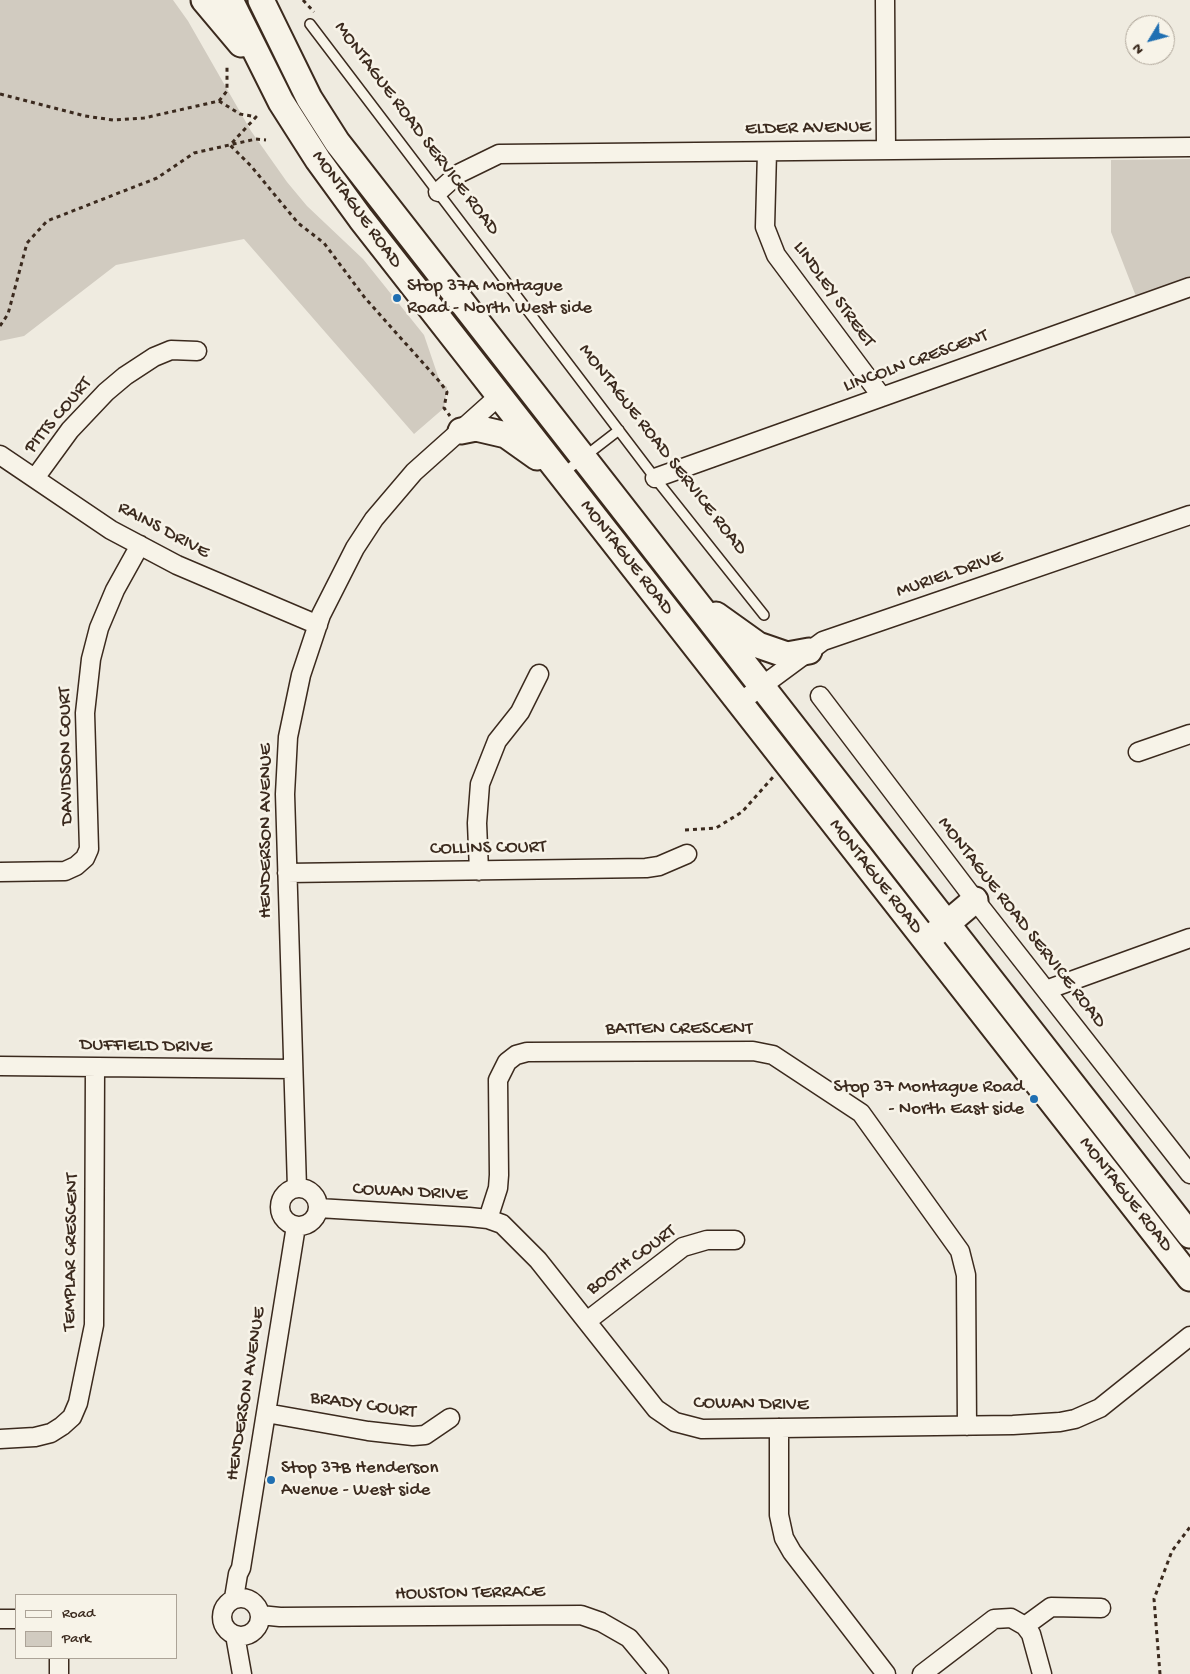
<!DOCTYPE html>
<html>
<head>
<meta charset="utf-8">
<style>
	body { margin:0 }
	#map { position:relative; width:1190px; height:1674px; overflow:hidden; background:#efebe0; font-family:"Gochi Hand",sans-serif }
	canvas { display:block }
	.legend { position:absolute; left:15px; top:1594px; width:162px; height:65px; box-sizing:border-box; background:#f7f3e8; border:1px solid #aca397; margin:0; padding:6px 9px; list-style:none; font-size:15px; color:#3b2a1e }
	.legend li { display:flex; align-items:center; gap:10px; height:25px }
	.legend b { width:25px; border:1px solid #aca397 }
	.north { position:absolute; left:1125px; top:15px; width:50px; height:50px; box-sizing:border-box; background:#f7f3e8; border:1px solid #aca397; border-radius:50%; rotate:233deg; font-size:14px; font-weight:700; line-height:20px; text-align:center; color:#3b2a1e }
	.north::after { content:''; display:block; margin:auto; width:18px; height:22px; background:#1f6fb2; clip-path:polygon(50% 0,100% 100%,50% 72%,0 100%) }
</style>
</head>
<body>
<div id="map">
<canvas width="1190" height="1674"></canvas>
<ul class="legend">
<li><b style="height:6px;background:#f7f3e8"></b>Road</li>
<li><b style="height:14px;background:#d1cbc0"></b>Park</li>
</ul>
<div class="north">N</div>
</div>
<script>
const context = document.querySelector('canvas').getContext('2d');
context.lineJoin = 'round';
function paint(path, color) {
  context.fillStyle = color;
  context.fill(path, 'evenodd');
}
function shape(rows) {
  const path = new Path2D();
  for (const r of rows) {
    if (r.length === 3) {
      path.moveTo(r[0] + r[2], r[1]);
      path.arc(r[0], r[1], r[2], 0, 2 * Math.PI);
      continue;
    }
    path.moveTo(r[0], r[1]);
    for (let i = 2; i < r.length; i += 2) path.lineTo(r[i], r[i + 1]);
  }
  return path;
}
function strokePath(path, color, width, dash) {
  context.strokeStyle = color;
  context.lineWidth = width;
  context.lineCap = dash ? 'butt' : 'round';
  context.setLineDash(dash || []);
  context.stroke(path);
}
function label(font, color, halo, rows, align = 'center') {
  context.font = font + ' "Gochi Hand",sans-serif';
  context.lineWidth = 5;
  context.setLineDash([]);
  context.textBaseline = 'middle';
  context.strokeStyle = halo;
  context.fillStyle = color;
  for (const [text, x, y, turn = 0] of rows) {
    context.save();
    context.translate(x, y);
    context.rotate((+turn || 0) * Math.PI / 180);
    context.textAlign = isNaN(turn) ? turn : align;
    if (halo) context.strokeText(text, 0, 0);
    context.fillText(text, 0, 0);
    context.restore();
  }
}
paint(shape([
	[0,0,173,0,188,21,251,131,287,182,307,206,363,259,424,335,440,382,447,387,444,408,414,434,244,239,116,265,24,336,0,341],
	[1190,159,1190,280,1137,299,1111,232,1111,160]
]), '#d1cbc0');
const service = shape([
	[310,24,655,478,764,615],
	[562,474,619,430]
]);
const minor = shape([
	[885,0,886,148],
	[767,152,765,227,776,255,882,397],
	[438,192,458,174,499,154,1190,147],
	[0,455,111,530,177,565,318,625],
	[35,478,70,430,106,392,125,376,154,357,171,350,197,351],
	[655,478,1190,287],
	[820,696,975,900,1190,1174],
	[739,703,823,641,1190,515],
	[1138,752,1190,734],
	[479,871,477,823,480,784,497,741,520,712,539,674],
	[0,872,65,871,76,866,85,858,89,849,85,713,91,659,99,628,115,590,140,545],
	[287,873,646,868,659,866,687,854],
	[1046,990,1190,938],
	[0,1066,292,1069],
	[297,1188,285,794,288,737,301,675,321,615,355,548,374,519,414,472,499,396],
	[299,1207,19],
	[318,1208,469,1217,488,1219,502,1224,538,1260,656,1409,675,1422,702,1429,1013,1425,1060,1422,1075,1419,1100,1408,1190,1336],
	[488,1219,498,1188,499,1175,498,1080,507,1062,516,1055,527,1052,753,1051,773,1055,861,1113,960,1251,966,1275,967,1426],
	[587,1321,683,1247,707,1240,735,1240],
	[266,1413,368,1431,413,1436,425,1435,450,1418],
	[779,1428,779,1515,784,1538,792,1552,886,1674],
	[0,1439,35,1437,51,1433,62,1426,72,1417,78,1403,94,1325,95,1067],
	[241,1617,19],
	[234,1598,238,1574,241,1568,296,1226],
	[260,1615,280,1617,581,1615,601,1622,629,1638,659,1674],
	[0,1619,16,1619],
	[1025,1626,1031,1634,1042,1674],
	[235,1635,242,1674],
	[59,1658,59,1674],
	[922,1674,994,1619,1011,1618,1025,1626,1051,1607,1101,1608]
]);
const secondary = shape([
	[204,0,241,44],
	[230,0,281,102,318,160,361,219,1190,1278],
	[261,0,309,98,337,142,1190,1235],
	[461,431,476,428,506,435,537,457],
	[716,615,758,645,787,655,809,651],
	[936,933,975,900]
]);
strokePath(service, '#3b2a1e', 12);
strokePath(minor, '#3b2a1e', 21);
strokePath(secondary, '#3b2a1e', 29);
strokePath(shape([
	[303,0,314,12],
	[0,94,85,116,113,120,144,118,219,101,227,91,227,67],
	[219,101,240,114,256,117,230,145,251,166,298,223,324,243,365,298,440,382,447,392,444,408,450,416],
	[0,326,8,314,27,243,47,221,157,178,194,153,256,139,266,140],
	[685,830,716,828,742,812,774,776],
	[1160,1674,1154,1599,1172,1551,1190,1527]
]), '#3b2a1e', 3, [4, 4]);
strokePath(service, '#f7f3e8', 9);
strokePath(minor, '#f7f3e8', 18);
strokePath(secondary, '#f7f3e8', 25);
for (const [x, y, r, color] of [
	[397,298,5,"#1f6fb2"],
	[1034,1099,5,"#1f6fb2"],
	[271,1480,5,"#1f6fb2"]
]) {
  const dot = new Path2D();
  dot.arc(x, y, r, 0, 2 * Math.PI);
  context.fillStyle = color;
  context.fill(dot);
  strokePath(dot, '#f7f3e8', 2);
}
label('19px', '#3b2a1e', '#f7f3e8', [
	["MONTAGUE ROAD SERVICE ROAD",416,129,53],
	["ELDER AVENUE",808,129,-1],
	["MONTAGUE ROAD",356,210,54],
	["LINDLEY STREET",833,295,54],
	["LINCOLN CRESCENT",916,362,-20],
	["PITTS COURT",59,416,-50],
	["MONTAGUE ROAD SERVICE ROAD",662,450,52],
	["RAINS DRIVE",163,531,28],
	["MONTAGUE ROAD",626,558,52],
	["MURIEL DRIVE",950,575,-19],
	["DAVIDSON COURT",67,756,-91],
	["HENDERSON AVENUE",267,831,-90],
	["COLLINS COURT",488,849,-1],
	["MONTAGUE ROAD",875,877,52],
	["MONTAGUE ROAD SERVICE ROAD",1021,923,52],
	["BATTEN CRESCENT",679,1030],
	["DUFFIELD DRIVE",146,1047,1],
	["COWAN DRIVE",410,1193,3],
	["MONTAGUE ROAD",1125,1195,52],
	["TEMPLAR CRESCENT",72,1252,-89],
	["BOOTH COURT",632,1261,-36],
	["HENDERSON AVENUE",247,1394,-81],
	["COWAN DRIVE",751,1405,1],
	["BRADY COURT",363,1406,8],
	["HOUSTON TERRACE",470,1594,-1]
]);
label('19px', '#3b2a1e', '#f7f3e8', [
	["Stop 37A Montague",407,287],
	["Road - North West side",407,309],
	["Stop 37 Montague Road",1024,1088,"right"],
	["- North East side",1024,1110,"right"],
	["Stop 37B Henderson",281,1469],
	["Avenue - West side",281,1491]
], 'left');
</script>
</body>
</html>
